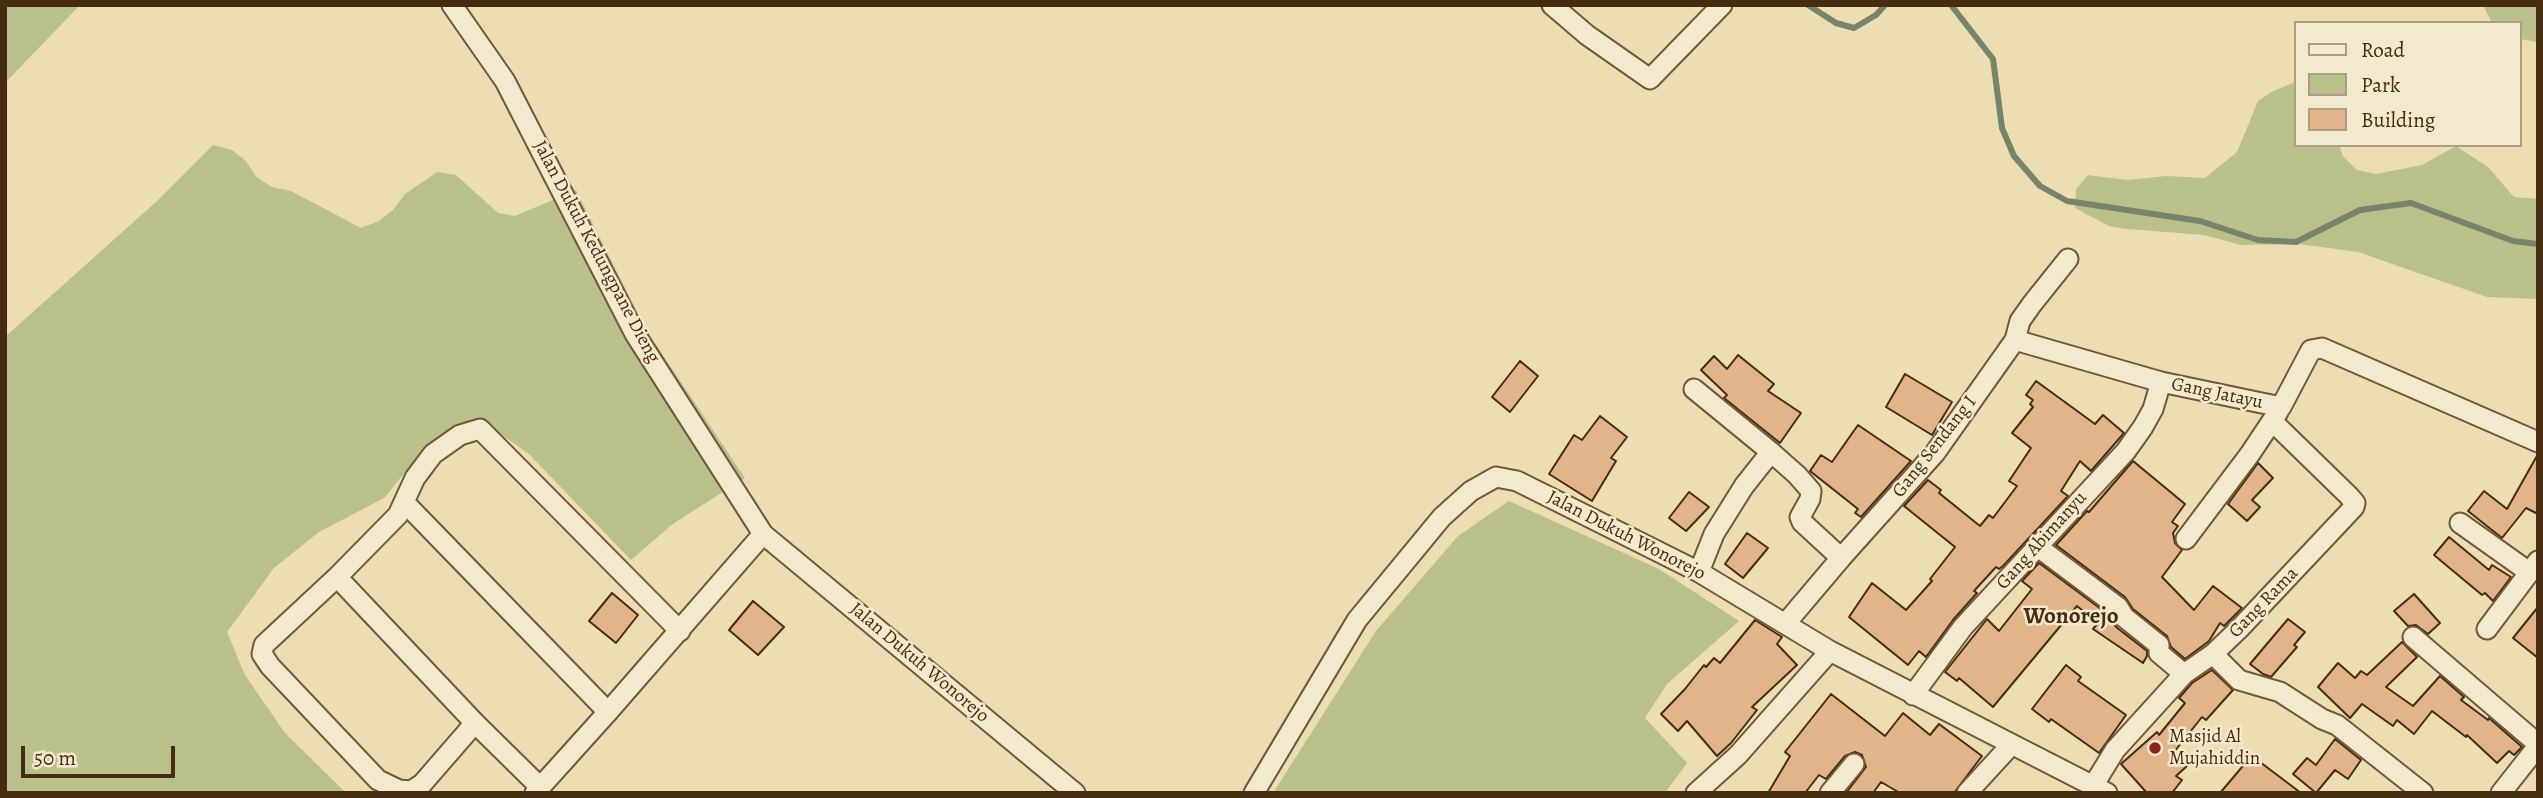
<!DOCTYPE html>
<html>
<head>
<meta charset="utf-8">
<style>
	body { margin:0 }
	#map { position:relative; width:2543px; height:798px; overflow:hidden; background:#ecddb3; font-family:Alegreya,serif }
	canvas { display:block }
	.frame { position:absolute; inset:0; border:7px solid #462c10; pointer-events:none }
	.legend { position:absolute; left:2294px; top:21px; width:228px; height:126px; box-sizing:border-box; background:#f3e9ce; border:2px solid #ae9d82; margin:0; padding:9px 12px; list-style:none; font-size:21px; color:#462c10 }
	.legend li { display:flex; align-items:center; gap:14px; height:35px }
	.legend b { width:35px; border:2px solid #ae9d82 }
	.scale { position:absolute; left:21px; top:746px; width:154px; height:32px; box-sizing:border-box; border:4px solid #462c10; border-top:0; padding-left:9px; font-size:21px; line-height:24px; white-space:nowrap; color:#462c10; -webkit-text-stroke:5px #f3e9ce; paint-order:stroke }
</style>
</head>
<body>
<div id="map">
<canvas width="2543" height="798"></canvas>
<div class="frame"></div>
<ul class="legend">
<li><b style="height:9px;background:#f3e9ce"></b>Road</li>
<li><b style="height:19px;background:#bac08a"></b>Park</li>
<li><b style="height:19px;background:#e2b489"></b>Building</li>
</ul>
<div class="scale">50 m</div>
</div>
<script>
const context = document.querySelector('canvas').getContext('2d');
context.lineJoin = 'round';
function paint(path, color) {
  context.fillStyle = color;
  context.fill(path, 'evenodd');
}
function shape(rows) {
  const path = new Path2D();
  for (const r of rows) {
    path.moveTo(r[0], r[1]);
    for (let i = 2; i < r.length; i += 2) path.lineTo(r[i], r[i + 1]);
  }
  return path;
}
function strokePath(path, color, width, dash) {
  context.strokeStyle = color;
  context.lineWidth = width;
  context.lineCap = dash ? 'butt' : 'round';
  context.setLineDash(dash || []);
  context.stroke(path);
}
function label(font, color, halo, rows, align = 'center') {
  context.font = font + ' Alegreya,serif';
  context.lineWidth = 5;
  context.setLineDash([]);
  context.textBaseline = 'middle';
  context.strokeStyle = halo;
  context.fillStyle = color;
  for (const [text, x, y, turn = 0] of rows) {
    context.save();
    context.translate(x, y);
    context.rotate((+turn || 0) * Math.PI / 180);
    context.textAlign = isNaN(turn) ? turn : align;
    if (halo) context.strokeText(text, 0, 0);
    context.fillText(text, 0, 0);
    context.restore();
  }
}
paint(shape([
	[5,5,80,5,5,83],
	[2483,5,2538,5,2538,42,2520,39,2520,23,2492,23],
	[2296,82,2296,145,2339,145,2343,156,2357,170,2376,174,2422,165,2456,146,2488,167,2514,197,2538,199,2538,299,2487,297,2358,252,2299,244,2241,245,2204,235,2127,229,2109,226,2075,208,2076,189,2088,175,2127,180,2166,176,2205,178,2237,152,2258,101,2273,91],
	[213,145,232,150,246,161,256,177,272,187,291,191,361,228,379,221,393,210,405,194,437,172,456,175,498,213,515,216,576,190,646,330,745,478,674,523,631,560,529,454,485,423,458,424,434,440,420,454,384,498,319,532,274,568,227,632,245,675,285,733,346,793,5,793,5,337,157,201],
	[1509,501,1659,569,1739,621,1667,684,1645,718,1687,763,1665,793,1273,793,1376,631,1458,536]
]), '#bac08a');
strokePath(shape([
	[1808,5,1836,23,1854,28,1876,15,1885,5],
	[1951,5,1993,59,2002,128,2014,156,2040,186,2067,201,2200,221,2258,240,2296,242,2360,210,2411,203,2513,241,2538,244]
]), '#78836b', 6);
const building = shape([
	[1738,355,1774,384,1768,391,1801,413,1780,443,1724,398,1727,395,1701,370,1714,356,1727,369,1738,355],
	[1520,361,1538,376,1510,412,1492,397,1520,361],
	[1905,374,1952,402,1932,435,1886,407,1905,374],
	[2036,381,2095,424,2103,415,2124,433,2091,471,2080,461,2061,491,2068,496,2003,566,1999,569,1996,567,1974,591,1977,593,1953,620,1926,657,1919,651,1908,665,1849,617,1872,583,1906,610,1932,581,1930,579,1955,547,1904,506,1928,480,1941,490,1939,493,1980,526,1989,515,1993,518,2017,486,2009,481,2031,448,2012,433,2033,407,2030,404,2033,400,2026,395,2036,381],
	[1600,416,1627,437,1611,458,1616,461,1592,501,1549,474,1574,435,1582,440,1600,416],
	[1858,425,1911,461,1861,517,1855,513,1858,509,1810,471,1821,455,1832,462,1858,425],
	[2538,454,2538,514,2526,508,2502,538,2468,511,2484,491,2507,509,2538,454],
	[2133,461,2185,504,2172,522,2178,526,2173,533,2175,543,2182,550,2162,577,2194,610,2213,586,2242,608,2224,626,2220,623,2209,641,2185,659,2171,647,2167,636,2133,609,2125,597,2056,545,2087,511,2089,512,2133,461],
	[2258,463,2273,478,2252,500,2260,507,2247,521,2228,504,2258,463],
	[1689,492,1709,507,1686,531,1669,518,1689,492],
	[1747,533,1768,548,1743,578,1725,564,1747,533],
	[2449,537,2489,570,2492,565,2511,577,2493,601,2485,593,2482,595,2434,555,2449,537],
	[2039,563,2109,615,2116,627,2147,651,2147,656,2143,663,2093,629,2098,623,2077,606,1993,707,1959,678,1957,681,1945,672,1987,619,1999,631,2032,589,2022,581,2039,563],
	[612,593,638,615,616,643,589,621,612,593],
	[2414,594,2440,623,2428,634,2416,625,2408,626,2394,611,2414,594],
	[753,601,784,627,758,655,729,630,753,601],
	[2538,607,2538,658,2513,638,2538,607],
	[2288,619,2305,632,2294,645,2297,647,2271,677,2263,674,2250,664,2288,619],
	[1755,620,1782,637,1777,644,1797,665,1752,707,1757,710,1731,743,1717,756,1687,721,1678,731,1661,714,1685,689,1704,665,1706,667,1714,658,1720,663,1755,620],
	[2402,642,2417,657,2386,687,2413,706,2440,676,2464,697,2461,700,2488,720,2489,718,2522,747,2514,755,2509,751,2497,763,2467,735,2466,737,2432,711,2414,734,2397,720,2393,726,2362,704,2350,718,2318,687,2338,663,2355,678,2361,671,2367,675,2402,642],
	[2066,665,2081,677,2078,681,2126,715,2099,753,2051,719,2049,722,2032,709,2066,665],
	[2212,670,2233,690,2206,720,2202,717,2174,752,2187,766,2176,776,2182,780,2172,793,2147,793,2121,764,2157,732,2159,735,2185,703,2179,698,2192,683,2212,670],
	[1831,694,1885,736,1903,713,1930,735,1939,724,1982,756,1954,793,1900,793,1881,782,1873,793,1846,793,1866,767,1862,755,1855,752,1845,756,1826,779,1819,775,1805,793,1768,793,1790,756,1785,752,1831,694],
	[2335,739,2361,760,2348,779,2335,770,2316,793,2293,774,2307,758,2316,765,2335,739],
	[2256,759,2301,793,2220,793,2248,760,2252,764,2256,759]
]);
paint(building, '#e2b489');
strokePath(building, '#462c10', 2);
const minor = shape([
	[452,5,505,81,635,334,763,534,1075,793],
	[1552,5,1587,35,1650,79,1722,5],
	[2015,340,2161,382,2281,407,2311,350,2322,348,2538,442],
	[1694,389,1771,452,1744,486,1714,534,1699,572],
	[1771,452,1797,475,1811,491,1810,499,1800,517,1802,522,1841,558],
	[405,503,608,712],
	[2460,523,2529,572],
	[2186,539,2250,454,2278,412],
	[2038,547,2118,607,2124,617,2159,645,2159,653,2184,674],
	[337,577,475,723,540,787],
	[1786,623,1841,558,1935,453,2015,340,2020,321,2032,304,2068,259],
	[2487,629,2538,561],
	[2413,637,2538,744],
	[2213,654,2239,680,2280,692,2322,719,2337,725,2423,793],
	[1913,695,1963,627,2126,451,2143,427,2153,409,2161,382],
	[475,723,422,784,411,791,399,790,378,780,270,666,262,654,264,645,337,577,398,515,415,478,433,454,460,435,480,429,680,631],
	[2093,786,2115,750,2184,674,2213,654,2239,629,2354,507,2355,503,2349,496,2272,421],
	[535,793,608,712,763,534],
	[1254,793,1357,620,1442,517,1471,491,1496,477,1517,481,1699,572,1830,651,2107,793],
	[1696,793,1738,755,1830,651],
	[1830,793,1854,764],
	[1967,793,2011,745],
	[2501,793,2538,746]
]);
strokePath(minor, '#705839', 23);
strokePath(minor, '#f3e9ce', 19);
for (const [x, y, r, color] of [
	[2155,748,7,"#8f2418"]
]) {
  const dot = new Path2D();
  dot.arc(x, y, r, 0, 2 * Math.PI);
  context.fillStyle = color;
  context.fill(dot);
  strokePath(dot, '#f3e9ce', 2.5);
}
label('19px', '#462c10', '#f3e9ce', [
	["Jalan Dukuh Kedungpane Dieng",596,252,62],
	["Gang Jatayu",2217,394,12],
	["Gang Sendang I",1935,447,-52],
	["Jalan Dukuh Wonorejo",1626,536,27],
	["Gang Abimanyu",2042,541,-48],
	["Gang Rama",2264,603,-46],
	["Jalan Dukuh Wonorejo",919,663,40]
]);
label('19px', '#462c10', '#f3e9ce', [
	["Masjid Al",2169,737],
	["Mujahiddin",2169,759]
], 'left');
label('bold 23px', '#462c10', '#f3e9ce', [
	["Wonorejo",2071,617]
]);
</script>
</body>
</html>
